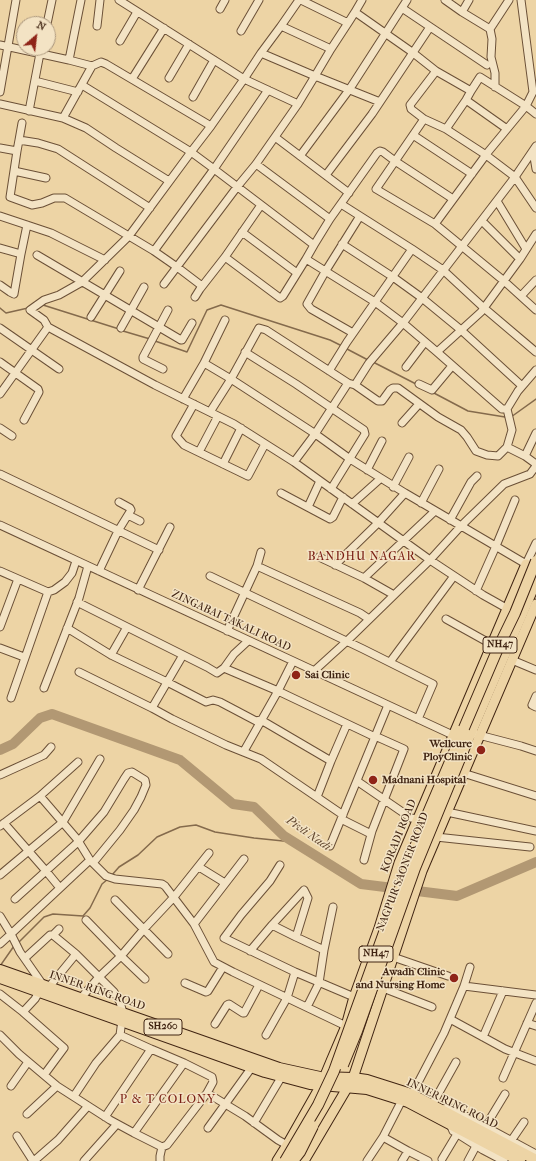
<!DOCTYPE html>
<html>
<head>
<meta charset="utf-8">
<style>
	body { margin:0 }
	#map { position:relative; width:536px; height:1161px; overflow:hidden; background:#edd4a5; font-family:"IM FELL French Canon",serif }
	canvas { display:block }
	.north { position:absolute; left:16px; top:16px; width:40px; height:40px; box-sizing:border-box; background:#f3e3c4; border:1px solid #ab977d; border-radius:50%; rotate:28deg; font-size:11px; font-weight:700; line-height:16px; text-align:center; color:#402412 }
	.north::after { content:''; display:block; margin:auto; width:14px; height:18px; background:#8f2418; clip-path:polygon(50% 0,100% 100%,50% 72%,0 100%) }
</style>
</head>
<body>
<div id="map">
<canvas width="536" height="1161"></canvas>
<div class="north">N</div>
</div>
<script>
const context = document.querySelector('canvas').getContext('2d');
context.lineJoin = 'round';
function shape(rows) {
  const path = new Path2D();
  for (const r of rows) {
    path.moveTo(r[0], r[1]);
    for (let i = 2; i < r.length; i += 2) path.lineTo(r[i], r[i + 1]);
  }
  return path;
}
function strokePath(path, color, width, dash) {
  context.strokeStyle = color;
  context.lineWidth = width;
  context.lineCap = dash ? 'butt' : 'round';
  context.setLineDash(dash || []);
  context.stroke(path);
}
function label(font, color, halo, rows, align = 'center') {
  context.font = font + ' "IM FELL French Canon",serif';
  context.lineWidth = 3;
  context.setLineDash([]);
  context.textBaseline = 'middle';
  context.strokeStyle = halo;
  context.fillStyle = color;
  for (const [text, x, y, turn = 0] of rows) {
    context.save();
    context.translate(x, y);
    context.rotate((+turn || 0) * Math.PI / 180);
    context.textAlign = isNaN(turn) ? turn : align;
    if (halo) context.strokeText(text, 0, 0);
    context.fillText(text, 0, 0);
    context.restore();
  }
}
strokePath(shape([
	[43,305,119,329],
	[0,308,6,313,28,308],
	[123,331,150,339],
	[155,341,187,352,207,310,221,305,330,340,342,346],
	[347,349,368,360],
	[373,362,416,384],
	[432,392,468,411,505,417],
	[511,417,536,399],
	[112,875,119,867,138,855,157,837,180,827,196,825,215,832,254,838,293,842],
	[19,942,44,917,53,914,83,916,90,908,102,884,108,879],
	[0,966,14,946]
]), '#846a4c', 1.5);
strokePath(shape([
	[0,750,13,744,40,718,52,714,180,760,233,804,254,807,284,836,361,884,457,896,536,862]
]), '#b29873', 10);
const minor = shape([
	[119,0,244,79,261,53,281,26,331,49,315,76,261,53],
	[301,0,348,23,355,12,412,52,436,71,471,91,466,100,446,129,424,119,411,109,410,105,436,71],
	[445,0,462,12,469,0],
	[402,8,487,65],
	[220,9,225,0],
	[355,12,362,0],
	[462,12,490,29,509,0],
	[47,24,52,0],
	[97,26,100,0],
	[281,26,299,0],
	[490,29,492,39,491,57,495,73,495,87],
	[241,31,259,0],
	[120,41,137,12],
	[0,45,69,60,92,66],
	[331,49,348,23],
	[69,60,81,0],
	[169,78,189,44],
	[132,79,164,28],
	[35,81,78,92],
	[82,85,191,152,214,169,314,245,306,259,375,302,403,323,437,352,481,312,520,259,536,234],
	[471,91,480,77,526,106,536,114],
	[0,92,16,0],
	[193,97,214,60],
	[466,100,507,129],
	[0,104,63,118,92,66,101,62,106,64,211,126,191,152,129,236,82,282,59,295,44,300,30,310,44,320,48,327],
	[29,111,41,48],
	[63,118,86,128,116,148,169,181],
	[424,119,376,189,435,224,504,281,536,310],
	[211,126,244,79,298,104],
	[446,129,486,155,515,177,536,208],
	[413,135,472,174],
	[275,137,349,193],
	[19,140,22,123],
	[0,148,17,151,19,140,38,143,58,149,150,208],
	[17,151,10,197,32,205,42,203,54,198,65,198,154,251,177,267,202,286],
	[533,151,536,169],
	[300,156,349,90,407,0],
	[256,164,330,219],
	[14,171,46,178],
	[326,175,372,114,430,27],
	[497,201,526,249],
	[341,204,412,249,443,270,484,308,536,352],
	[0,216,51,233,105,260],
	[482,221,520,259],
	[435,224,488,152,526,106,533,92,521,0],
	[242,232,297,273],
	[342,244,393,277,422,298,461,330,522,386],
	[314,245,330,219,377,153,380,151,383,152,395,161,453,199],
	[0,248,21,254],
	[154,251,214,169,268,90],
	[37,255,181,340,182,340,192,323],
	[225,257,280,298,283,296,306,259],
	[164,284,237,187,256,164,298,104,315,76,380,102],
	[0,285,10,292,14,294,21,254,27,225],
	[521,296,536,280],
	[195,297,200,289,225,257,261,205],
	[91,317,120,271],
	[0,328,59,369],
	[121,328,144,287],
	[353,333,311,309,307,304,325,272,360,216],
	[245,352,296,384,364,430,365,434,331,489],
	[437,352,502,409,507,409],
	[0,362,38,389,39,392,24,420],
	[204,363,231,379,259,328,266,330,348,383,355,385,378,401,382,401,390,390,393,388,398,388,438,417,461,430,467,437,476,451,487,455,498,456,507,447],
	[406,367,425,342],
	[163,369,143,359,143,357,168,310],
	[536,370,518,391,507,409,512,430,507,447,525,456,536,464],
	[329,371,347,342,412,249],
	[419,384,432,390,452,366],
	[355,385,369,363,403,323,515,177,536,146],
	[0,394,48,327,155,385,234,424,294,462,430,560,483,595,508,609],
	[183,399,204,363,225,320],
	[194,404,176,436,184,445,248,476,265,444],
	[210,412,231,379,314,433,350,459,405,493],
	[402,423,419,404],
	[0,428,12,436],
	[199,452,218,416],
	[525,456,536,433],
	[294,462,315,434,348,383],
	[223,464,241,428],
	[367,470,382,441],
	[0,474,159,550],
	[393,487,409,457],
	[281,493,330,519,333,517,343,497],
	[421,503,439,469],
	[352,504,380,479],
	[308,507,320,481],
	[128,515,140,521],
	[450,520,471,482,477,476],
	[0,525,457,737],
	[319,557,364,578,394,595],
	[335,565,378,523,405,493,526,564,536,543],
	[257,566,360,613,369,619],
	[0,571,48,592,54,590,65,582,72,573,76,561],
	[99,571,118,531,131,510,130,508,119,502],
	[210,576,363,649,433,684,418,719],
	[364,578,435,511],
	[138,590,170,527],
	[476,591,496,546,515,500],
	[77,602,207,667,217,673,224,668,278,691,375,737],
	[446,619,491,644],
	[0,627,18,579],
	[67,628,111,655,167,682,206,702,213,700,220,702,256,721,261,720,331,761,317,797],
	[227,631,257,566,261,552],
	[0,648,24,657],
	[111,655,127,627],
	[183,655,152,708,172,719,226,745,261,759,343,815],
	[512,660,536,670],
	[390,662,454,576],
	[224,668,234,654,248,641],
	[314,671,347,641,430,560,461,526,504,484,530,474,536,466],
	[79,672,152,708],
	[44,688,79,598,88,566],
	[536,696,532,705,536,707],
	[11,698,48,592],
	[475,734,521,746,536,751],
	[244,751,278,691,293,661],
	[331,761,347,724],
	[463,773,536,796],
	[0,775,44,755,51,747],
	[357,781,411,818,419,819],
	[40,796,78,762],
	[447,812,536,831],
	[341,819,371,834],
	[4,823,46,871,60,888],
	[0,826,40,796,77,839,90,860,106,876,115,879,162,884,165,886,194,924,214,962,233,972,346,1026],
	[436,837,530,847],
	[330,846,388,705],
	[364,860,372,831,404,749,375,736],
	[280,865,270,881,241,915,224,938,295,972,354,997],
	[199,867,225,883],
	[0,875,63,822,100,759],
	[15,899,78,842,104,812,124,779,128,773,132,772,145,780,146,785,141,797,134,810,120,830,93,863],
	[115,900,168,954],
	[0,916,11,934,90,860],
	[86,920,121,956,145,979],
	[194,924,244,859],
	[272,925,296,937],
	[53,935,76,954,99,977,81,998],
	[0,944,11,934,20,952,43,985],
	[324,950,333,907],
	[250,951,272,925,304,890,308,898,296,937,324,950,319,983,307,1007],
	[393,957,448,976],
	[25,958,50,935,53,935,59,929],
	[185,983,206,992,208,991,223,967],
	[464,986,536,995],
	[49,987,76,954],
	[383,988,432,1007],
	[0,994,23,1012,35,999,39,992],
	[23,1012,64,1048,44,1075],
	[123,1013,120,1002,114,992,99,977,121,956,144,929,174,897,209,853],
	[450,1019,505,1049,536,1061],
	[122,1020,120,1035,151,1049,184,1063,134,1133,162,1147,160,1156,160,1161],
	[527,1023,536,1026],
	[215,1024,227,1005,229,1004,243,1013,244,1013,259,985],
	[0,1035,19,1054,57,1086,110,1120,134,1133],
	[266,1035,287,998,295,972],
	[483,1037,503,991],
	[503,1078,536,1003],
	[11,1086,28,1062],
	[207,1093,245,1116,278,1140,287,1145],
	[74,1096,96,1063,120,1035],
	[410,1098,444,1033,464,986,470,967],
	[432,1105,456,1062],
	[441,1109,451,1108,536,1154],
	[27,1114,57,1086],
	[105,1117,151,1049],
	[254,1123,282,1076],
	[450,1124,453,1131,483,1150,504,1161],
	[485,1127,505,1094],
	[208,1128,252,1067],
	[17,1136,33,1161],
	[383,1137,408,1151,428,1161],
	[511,1141,524,1122],
	[162,1147,167,1145,207,1093,213,1082,212,1077,184,1063],
	[442,1159,457,1134],
	[34,1161,58,1140,88,1106],
	[84,1161,117,1124],
	[367,1161,383,1137,402,1100],
	[402,1161,408,1151],
	[468,1161,476,1146]
]);
const major = shape([
	[277,1161,287,1145,321,1085,331,1061,346,1026,354,997,379,928,399,863,526,564,536,569],
	[304,1161,353,1078,422,871,536,604]
]);
const highway = shape([
	[458,743,464,728],
	[466,744,536,581],
	[0,970,279,1068,320,1077,353,1078,367,1080,411,1094,536,1160],
	[0,978,265,1072,310,1084,367,1089,408,1102,520,1161]
]);
strokePath(minor, '#6b5037', 9);
strokePath(major, '#402412', 11);
strokePath(highway, '#402412', 12);
strokePath(minor, '#f3e3c4', 7);
strokePath(major, '#edd4a5', 9);
strokePath(highway, '#edd4a5', 10);
const highwayBridge = shape([
	[464,728,499,646,515,613,536,561],
	[343,1065,357,1031,415,868,466,744],
	[285,1161,318,1105,334,1071,408,866,425,820,458,743],
	[293,1161,300,1152,313,1126]
]);
strokePath(highwayBridge, '#402412', 12, []);
strokePath(highwayBridge, '#edd4a5', 10);
for (const [x, y, r, color] of [
	[296,675,5,"#8f2418"],
	[481,750,5,"#8f2418"],
	[373,780,5,"#8f2418"],
	[454,978,5,"#8f2418"]
]) {
  const dot = new Path2D();
  dot.arc(x, y, r, 0, 2 * Math.PI);
  context.fillStyle = color;
  context.fill(dot);
  strokePath(dot, '#f3e3c4', 1.5);
}
for (const [x, y, w] of [
	[500,645,34],
	[376,954,34],
	[163,1027,38]
]) {
  const box = new Path2D();
  box.roundRect(x - w / 2, y - 8, w, 16, 3);
  context.fillStyle = '#f3e3c4';
  context.fill(box);
  strokePath(box, '#402412', 1);
}
label('bold 10px', '#402412', null, [
	["NH47",500,645],
	["NH47",376,954],
	["SH260",163,1027]
]);
label('11px', '#402412', '#f3e3c4', [
	["ZINGABAI TAKALI ROAD",231,621,25],
	["KORADI ROAD",399,836,-68],
	["NAGPUR SAONER ROAD",403,872,-69],
	["INNER RING ROAD",97,991,19],
	["INNER RING ROAD",452,1104,26]
]);
label('bold 11px', '#402412', '#f3e3c4', [
	["Sai Clinic",305,675],
	["Wellcure",472,744,"right"],
	["PloyClinic",472,757,"right"],
	["Madnani Hospital",382,780],
	["Awadh Clinic",445,972,"right"],
	["and Nursing Home",445,985,"right"]
], 'left');
context.letterSpacing = '1px';
label('12px', '#7a1f14', '#f3e3c4', [
	["BANDHU NAGAR",362,557],
	["P & T COLONY",168,1100]
]);
context.letterSpacing = '0px';
label('italic 12px', '#62472f', '#f3e3c4', [
	["Pivli Nadi",308,834,35]
]);
</script>
</body>
</html>
